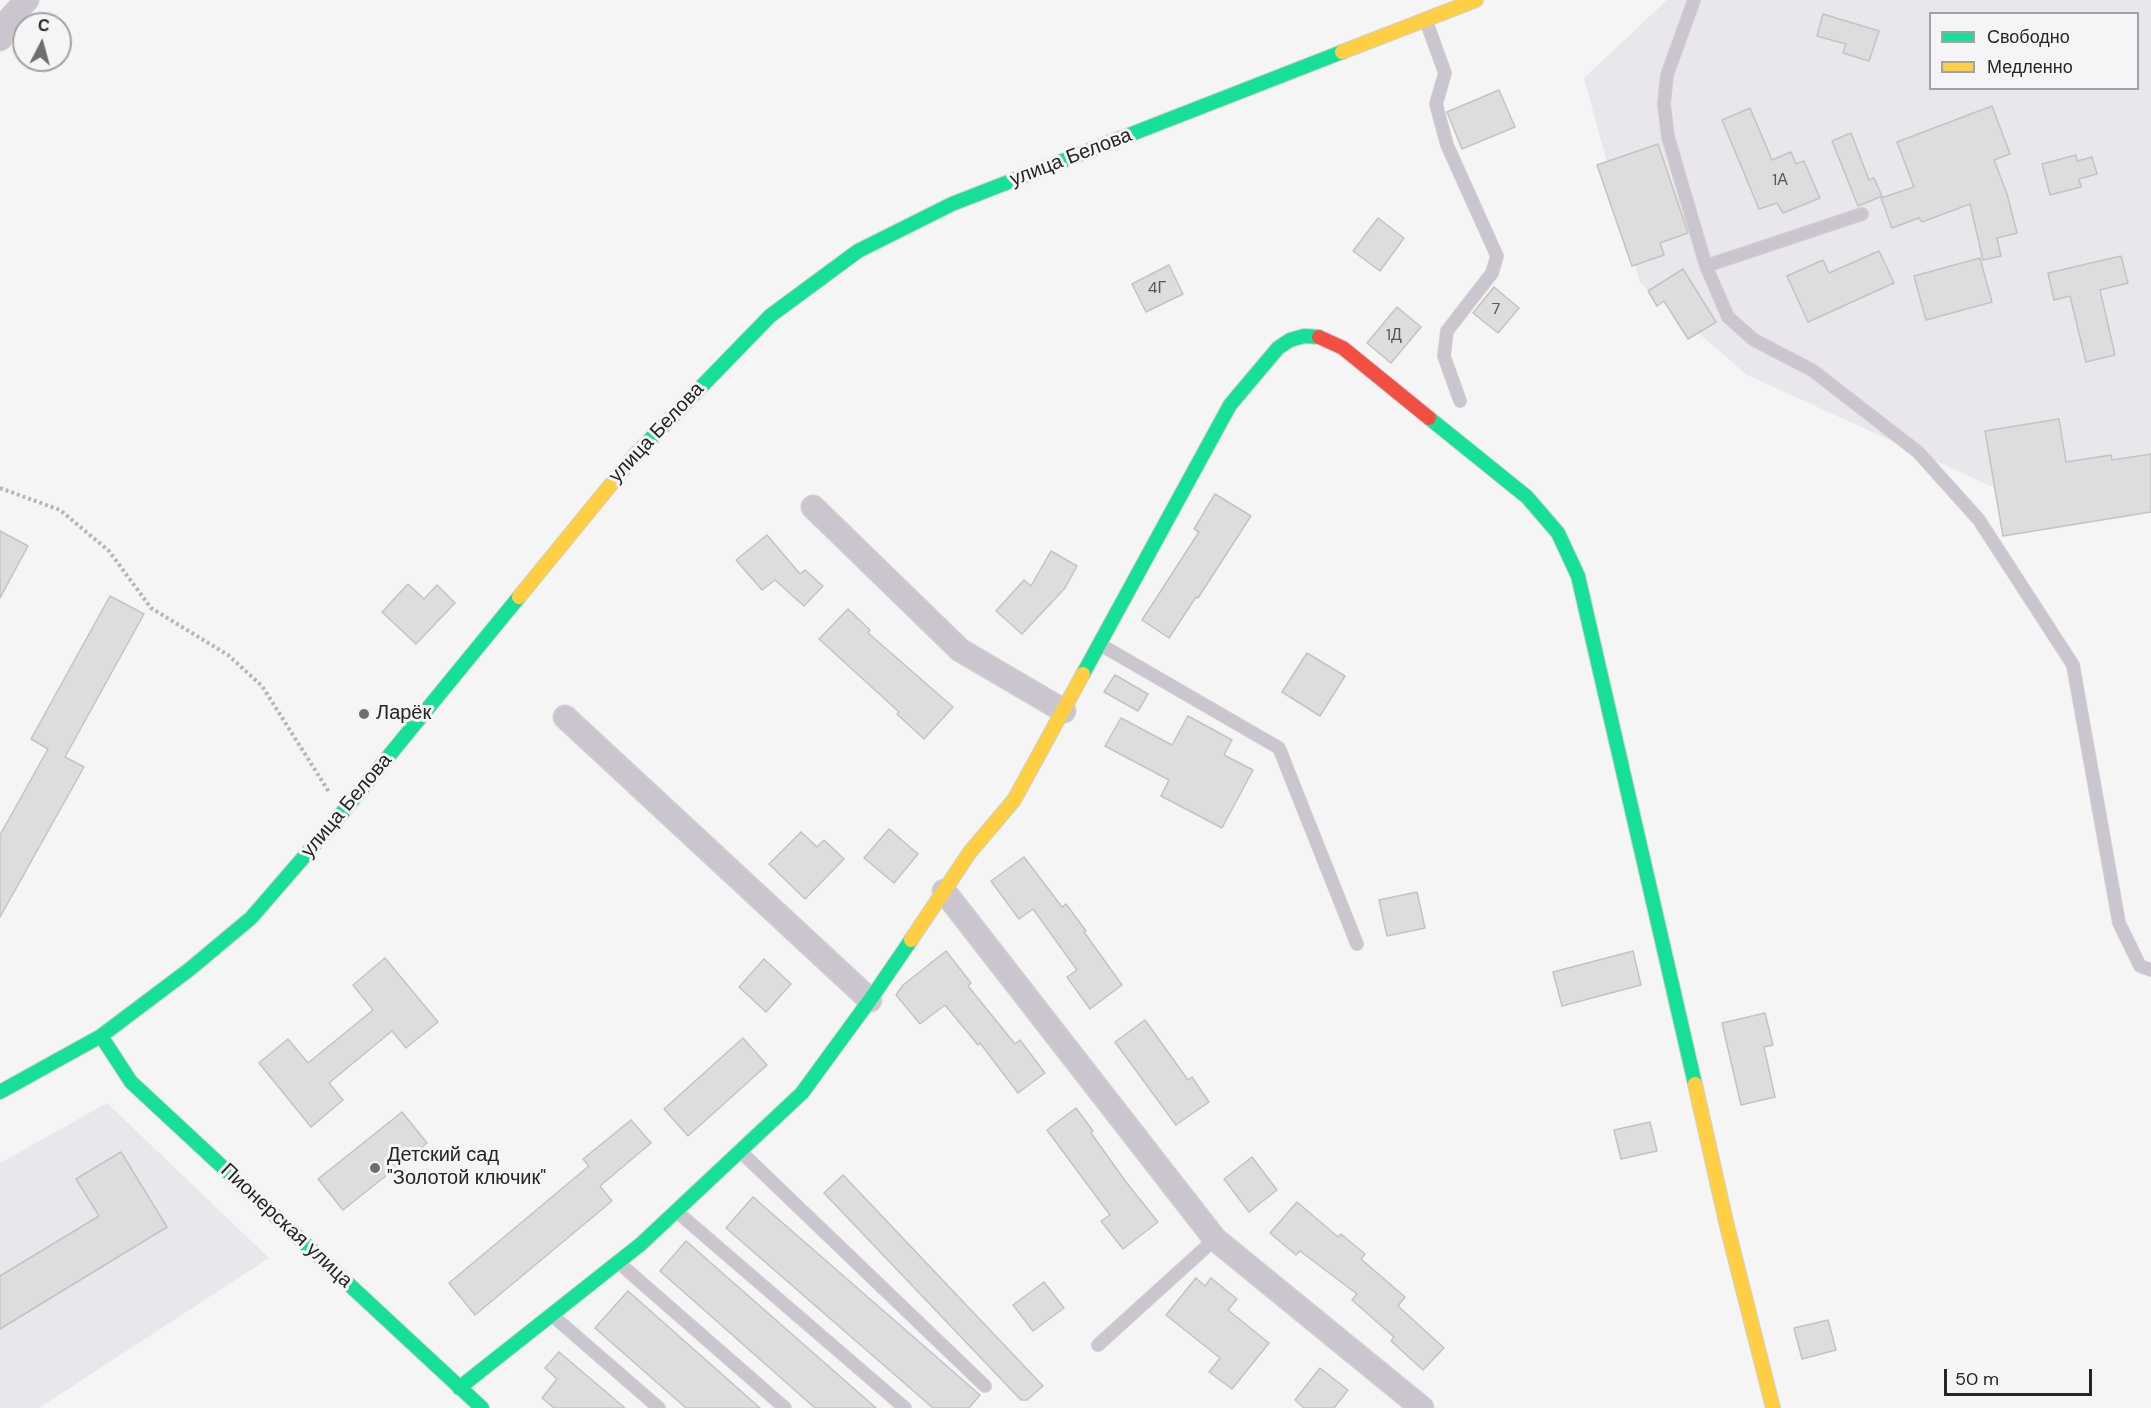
<!DOCTYPE html>
<html>
<head>
<meta charset="utf-8">
<style>
	body { margin:0 }
	#map { position:relative; width:2151px; height:1408px; overflow:hidden; background:#f5f5f6; font-family:"DM Sans",sans-serif }
	canvas { display:block }
	.legend { position:absolute; left:1929px; top:12px; width:210px; height:78px; box-sizing:border-box; background:#f5f4f7; border:2px solid #a2a1a3; margin:0; padding:8px 10px; list-style:none; font-size:18px; color:#252526 }
	.legend li { display:flex; align-items:center; gap:12px; height:30px }
	.legend b { width:30px; border:2px solid #a2a1a3 }
	.north { position:absolute; left:12px; top:12px; width:60px; height:60px; box-sizing:border-box; background:#f5f4f7; border:2px solid #a2a1a3; border-radius:50%; rotate:6deg; font-size:16px; font-weight:700; line-height:24px; text-align:center; color:#252526 }
	.north::after { content:''; display:block; margin:auto; width:21px; height:27px; background:#6e6e6f; clip-path:polygon(50% 0,100% 100%,50% 72%,0 100%) }
	.scale { position:absolute; left:1944px; top:1369px; width:148px; height:27px; box-sizing:border-box; border:3px solid #252526; border-top:0; padding-left:8px; font-size:18px; line-height:21px; white-space:nowrap; color:#252526; -webkit-text-stroke:4px #f5f4f7; paint-order:stroke }
</style>
</head>
<body>
<div id="map">
<canvas width="2151" height="1408"></canvas>
<ul class="legend">
<li><b style="height:8px;background:#16e098"></b>Свободно</li>
<li><b style="height:8px;background:#ffcf43"></b>Медленно</li>
</ul>
<div class="north">С</div>
<div class="scale">50 m</div>
</div>
<script>
const context = document.querySelector('canvas').getContext('2d');
context.lineJoin = 'round';
function paint(path, color) {
  context.fillStyle = color;
  context.fill(path, 'evenodd');
}
function shape(rows) {
  const path = new Path2D();
  for (const r of rows) {
    path.moveTo(r[0], r[1]);
    for (let i = 2; i < r.length; i += 2) path.lineTo(r[i], r[i + 1]);
  }
  return path;
}
function strokePath(path, color, width, dash) {
  context.strokeStyle = color;
  context.lineWidth = width;
  context.lineCap = dash ? 'butt' : 'round';
  context.setLineDash(dash || []);
  context.stroke(path);
}
function label(font, color, halo, rows, align = 'center') {
  context.font = font + ' "DM Sans",sans-serif';
  context.lineWidth = 6;
  context.setLineDash([]);
  context.textBaseline = 'middle';
  context.strokeStyle = halo;
  context.fillStyle = color;
  for (const [text, x, y, turn = 0] of rows) {
    context.save();
    context.translate(x, y);
    context.rotate((+turn || 0) * Math.PI / 180);
    context.textAlign = isNaN(turn) ? turn : align;
    if (halo) context.strokeText(text, 0, 0);
    context.fillText(text, 0, 0);
    context.restore();
  }
}
paint(shape([
	[1667,0,2151,0,2151,477,1995,488,1747,375,1640,283,1584,78],
	[1930,14,2138,14,2138,88,1930,88],
	[107,1103,269,1258,39,1408,0,1408,0,1163]
]), '#e9e6ec');
const building = shape([
	[1823,14,1879,31,1869,61,1843,53,1846,44,1817,36,1823,14],
	[1499,90,1515,127,1462,149,1447,112,1499,90],
	[1992,106,2010,154,1994,160,2007,194,2017,233,1997,238,2001,256,1983,260,1970,204,1922,222,1919,218,1892,228,1881,198,1914,187,1897,142,1992,106],
	[1750,108,1772,160,1791,152,1796,164,1804,161,1820,198,1783,213,1777,203,1759,209,1722,120,1750,108],
	[1851,133,1869,180,1874,178,1882,196,1858,206,1832,141,1851,133],
	[1658,144,1688,233,1660,243,1664,255,1632,266,1597,165,1658,144],
	[2076,155,2077,161,2092,157,2097,174,2079,179,2081,187,2050,195,2042,164,2076,155],
	[1378,218,1404,238,1380,271,1353,251,1378,218],
	[1879,251,1894,283,1808,322,1787,276,1823,260,1829,273,1879,251],
	[2121,256,2128,283,2100,290,2115,355,2086,362,2070,296,2054,300,2048,273,2121,256],
	[1980,258,1992,302,1926,320,1914,276,1980,258],
	[1169,265,1183,294,1146,312,1132,284,1169,265],
	[1683,269,1716,322,1688,339,1664,301,1657,306,1648,291,1683,269],
	[1494,287,1519,308,1498,333,1473,313,1494,287],
	[1397,307,1421,327,1391,363,1367,343,1397,307],
	[2059,419,2066,462,2111,455,2112,460,2151,454,2151,512,2003,536,1985,431,2059,419],
	[1215,494,1251,516,1198,598,1196,597,1169,638,1142,620,1199,532,1194,529,1215,494],
	[0,531,28,546,0,598,0,531],
	[767,535,800,574,805,570,823,586,804,606,775,580,762,590,736,560,767,535],
	[1051,551,1077,566,1065,588,1022,634,996,611,1024,580,1031,586,1051,551],
	[408,584,424,599,437,585,455,603,416,644,382,612,408,584],
	[110,596,144,614,65,757,84,767,0,917,0,835,48,749,31,739,110,596],
	[848,609,870,630,868,633,953,707,924,739,897,714,899,712,819,639,848,609],
	[1307,653,1345,676,1320,716,1282,692,1307,653],
	[1115,675,1148,694,1138,711,1104,692,1115,675],
	[1188,716,1232,740,1224,755,1253,770,1222,828,1161,796,1169,780,1105,746,1121,718,1172,745,1188,716],
	[889,829,918,854,894,883,864,858,889,829],
	[801,832,817,847,824,840,844,859,805,899,769,864,801,832],
	[1024,857,1062,907,1066,904,1086,931,1084,932,1122,985,1090,1009,1067,977,1077,970,1033,909,1019,919,991,881,1024,857],
	[1417,892,1425,928,1387,936,1379,900,1417,892],
	[946,951,971,983,968,986,1015,1044,1020,1040,1045,1073,1018,1093,980,1043,978,1045,945,1005,920,1024,896,995,903,985,946,951],
	[1633,951,1641,985,1562,1006,1553,972,1633,951],
	[385,958,438,1022,406,1048,392,1031,329,1083,343,1100,311,1127,259,1063,288,1039,308,1063,373,1010,353,985,385,958],
	[764,959,791,984,766,1012,739,987,764,959],
	[1765,1013,1773,1045,1764,1047,1775,1097,1741,1105,1722,1023,1765,1013],
	[1145,1020,1188,1080,1192,1077,1209,1102,1176,1125,1115,1042,1145,1020],
	[743,1038,767,1065,688,1136,664,1109,743,1038],
	[1076,1108,1093,1131,1091,1133,1126,1182,1158,1222,1123,1249,1101,1221,1110,1215,1047,1130,1076,1108],
	[402,1112,427,1143,343,1210,318,1179,402,1112],
	[631,1120,651,1143,600,1186,612,1201,475,1315,449,1283,589,1166,583,1159,631,1120],
	[1650,1122,1657,1151,1621,1159,1614,1130,1650,1122],
	[121,1152,167,1227,0,1329,0,1276,99,1216,76,1179,121,1152],
	[1252,1157,1277,1190,1249,1212,1224,1179,1252,1157],
	[843,1175,1043,1386,1027,1400,1021,1400,824,1193,843,1175],
	[753,1197,980,1395,969,1408,933,1408,726,1228,753,1197],
	[1297,1202,1338,1237,1341,1234,1365,1254,1361,1259,1405,1297,1398,1306,1444,1348,1423,1370,1391,1341,1394,1337,1352,1300,1357,1294,1300,1251,1296,1255,1270,1233,1297,1202],
	[686,1241,876,1408,815,1408,660,1271,686,1241],
	[1196,1278,1205,1286,1211,1278,1237,1299,1228,1310,1269,1343,1232,1389,1209,1372,1220,1358,1166,1315,1196,1278],
	[1044,1282,1064,1308,1033,1331,1013,1305,1044,1282],
	[628,1291,760,1408,686,1408,595,1328,628,1291],
	[1828,1320,1836,1350,1802,1359,1794,1328,1828,1320],
	[559,1352,625,1408,554,1408,542,1398,557,1379,545,1368,559,1352],
	[1320,1368,1348,1390,1334,1408,1304,1408,1295,1400,1320,1368]
]);
paint(building, '#ddddde');
strokePath(building, '#c2c3c3', 1.5);
const lane = shape([
	[1694,0,1667,75,1664,104,1668,137,1706,266,1862,214],
	[1426,21,1445,73,1436,104,1447,145,1497,256,1492,273,1447,331,1444,356,1460,401],
	[1706,266,1728,317,1754,340,1812,370,1918,452,1979,520,2073,665,2119,923,2140,966,2151,970],
	[1101,645,1279,748,1357,944],
	[741,1152,985,1386],
	[676,1211,905,1408],
	[619,1263,785,1408],
	[553,1316,659,1408],
	[1098,1345,1215,1239]
]);
const street = shape([
	[0,39,1,28,27,0],
	[813,507,960,650,1064,711],
	[565,717,870,1000],
	[944,891,1215,1239,1422,1408]
]);
const fast = shape([
	[1429,418,1527,497,1558,533,1578,576,1695,1084],
	[635,455,770,316,858,251,952,204,1342,52],
	[1083,674,1230,405,1278,348,1290,340,1304,336,1319,337],
	[101,1036,131,1082,482,1408],
	[0,1092,101,1036,190,969,251,918,342,813,519,597],
	[459,1388,641,1244,802,1093,870,1000,911,940]
]);
const slow = shape([
	[1342,52,1476,0],
	[519,597,635,455],
	[911,940,970,852,1014,800,1083,674],
	[1695,1084,1727,1226,1773,1408]
]);
const jam = shape([
	[1319,337,1343,348,1429,418]
]);
strokePath(lane, '#d0d0d1', 14);
strokePath(street, '#d0d0d1', 25);
strokePath(fast, '#d0d0d1', 16);
strokePath(slow, '#d0d0d1', 16);
strokePath(jam, '#d0d0d1', 16);
strokePath(shape([
	[0,488,60,510,109,551,151,608,228,655,262,686,329,792]
]), '#b9b4bc', 4, [3, 3]);
strokePath(lane, '#cac5cf', 12);
strokePath(street, '#cac5cf', 22);
strokePath(fast, '#16e098', 14);
strokePath(slow, '#ffcf43', 14);
strokePath(jam, '#f24e42', 14);
for (const [x, y, r, color] of [
	[364,714,6,"#6e6e6f"],
	[375,1168,6,"#6e6e6f"]
]) {
  const dot = new Path2D();
  dot.arc(x, y, r, 0, 2 * Math.PI);
  context.fillStyle = color;
  context.fill(dot);
  strokePath(dot, '#f5f4f7', 2);
}
label('16px', '#555556', null, [
	["1А",1780,181],
	["4Г",1157,289],
	["7",1496,310],
	["1Д",1394,336]
]);
label('20px', '#252526', '#f5f4f7', [
	["улица Белова",1071,158,-21],
	["улица Белова",657,433,-47],
	["улица Белова",347,806,-50],
	["Пионерская улица",286,1226,43]
]);
label('20px', '#252526', '#f5f4f7', [
	["Ларёк",376,714],
	["Детский сад",387,1156],
	["\"Золотой ключик\"",387,1179]
], 'left');
</script>
</body>
</html>
